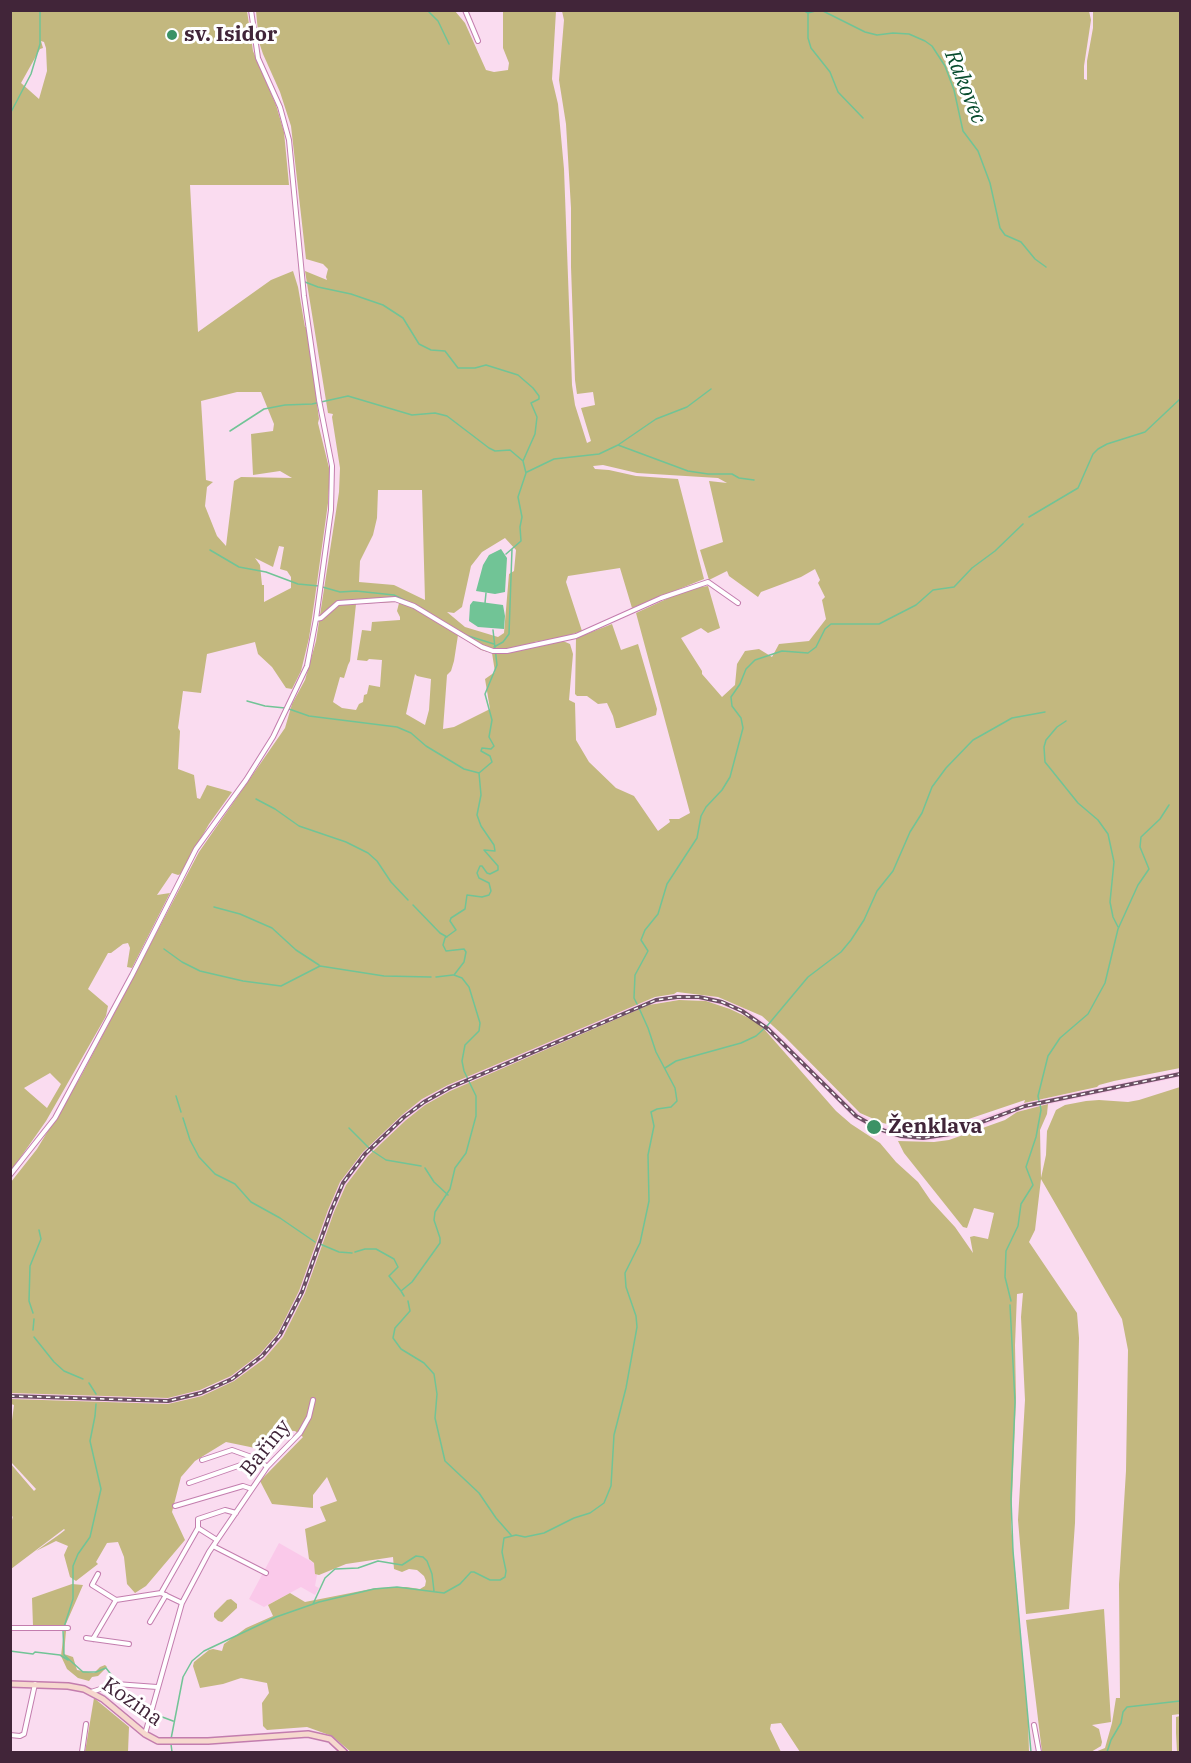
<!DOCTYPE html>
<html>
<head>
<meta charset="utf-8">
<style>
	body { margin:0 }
	#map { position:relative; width:1191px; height:1763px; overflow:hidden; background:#fadcf0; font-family:"IBM Plex Serif",serif }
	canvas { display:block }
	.frame { position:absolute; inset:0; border:12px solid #412539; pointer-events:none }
</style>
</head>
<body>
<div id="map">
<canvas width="1191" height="1763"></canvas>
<div class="frame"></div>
</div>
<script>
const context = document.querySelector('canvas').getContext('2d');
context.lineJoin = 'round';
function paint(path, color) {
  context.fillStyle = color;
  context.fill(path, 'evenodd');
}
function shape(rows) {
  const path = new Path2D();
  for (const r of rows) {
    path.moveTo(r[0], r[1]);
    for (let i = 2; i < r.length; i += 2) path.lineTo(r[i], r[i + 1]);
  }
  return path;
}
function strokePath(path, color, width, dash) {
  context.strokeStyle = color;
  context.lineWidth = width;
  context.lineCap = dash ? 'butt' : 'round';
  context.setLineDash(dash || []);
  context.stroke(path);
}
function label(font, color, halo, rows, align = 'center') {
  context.font = font + ' "IBM Plex Serif",serif';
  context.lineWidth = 6;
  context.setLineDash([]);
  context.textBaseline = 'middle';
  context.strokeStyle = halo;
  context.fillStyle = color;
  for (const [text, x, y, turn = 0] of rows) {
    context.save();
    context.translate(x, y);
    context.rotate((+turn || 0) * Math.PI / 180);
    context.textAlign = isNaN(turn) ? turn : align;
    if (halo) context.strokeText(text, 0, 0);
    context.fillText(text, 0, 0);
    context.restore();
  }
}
paint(shape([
	[677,994,711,996,744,1008,770,1026,858,1113,881,1126,902,1133,923,1135,940,1133,1024,1103,1180,1071,1180,1077,1026,1109,958,1135,941,1139,923,1141,901,1139,878,1132,854,1118,766,1031,741,1013,721,1005,698,1000,678,1000,657,1003,450,1091,425,1105,406,1120,368,1156,346,1185,334,1212,305,1293,283,1337,264,1359,234,1381,202,1396,168,1404,11,1399,10,1393,168,1398,209,1387,231,1376,260,1354,278,1333,299,1291,328,1210,340,1182,363,1152,402,1115,422,1099,448,1085,641,1002],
	[279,1543,314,1563,317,1575,315,1586,319,1588,315,1595,301,1587,264,1607,249,1599]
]), '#fac9ea');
paint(shape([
	[11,11,247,11,253,51,276,105,284,132,289,185,190,185,198,332,271,280,293,271,298,287,305,327,307,327,319,419,318,423,330,472,328,503,315,597,309,638,301,671,292,689,286,688,272,667,258,654,255,642,207,654,201,693,183,691,178,728,180,731,178,769,194,775,197,798,200,799,207,785,232,792,209,824,181,874,178,875,172,873,157,895,170,893,132,968,127,967,130,948,128,943,123,944,111,953,108,953,88,989,108,1006,106,1016,46,1121,11,1171],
	[41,41,44,42,46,48,47,71,39,99,21,83,40,49,43,48],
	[237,392,261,392,274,424,273,431,251,434,253,475,280,471,292,478,241,477,234,481,226,546,217,536,205,506,207,487,213,482,206,480,201,401],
	[279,546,284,547,280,569,287,571,291,577,291,588,264,602,264,585,262,585,260,565,255,558,273,567],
	[50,1073,61,1084,47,1108,24,1088],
	[256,11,455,11,465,23,486,70,494,72,508,70,509,63,503,48,503,11,556,11,552,79,558,104,564,169,572,385,575,405,587,443,591,441,581,408,595,405,593,392,577,394,575,380,571,267,571,208,566,124,559,80,564,20,562,11,1089,11,1091,20,1084,66,1084,79,1087,80,1087,61,1093,28,1093,11,1180,11,1180,1068,1114,1081,1099,1085,1097,1087,1024,1103,1025,1100,939,1129,907,1129,883,1123,860,1113,784,1036,762,1016,718,997,677,992,674,994,655,997,448,1085,422,1099,402,1115,363,1152,340,1182,328,1210,299,1291,278,1333,260,1354,231,1376,200,1390,168,1398,11,1393,11,1182,37,1149,81,1076,199,852,285,728,292,704,305,680,316,641,339,492,340,468,332,417,333,414,328,413,305,271,327,280,326,277,328,269,323,264,306,259,291,126,280,92,263,54,259,42],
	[603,465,637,473,718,478,727,483,709,481,723,542,700,550,709,580,727,571,729,576,758,597,761,592,801,577,815,569,820,580,818,583,825,597,822,600,826,619,809,641,779,644,772,657,759,649,745,651,737,664,735,685,722,697,702,674,702,671,681,638,701,628,708,633,720,628,708,586,688,589,636,613,690,813,679,819,669,819,670,822,658,831,634,796,616,788,589,762,576,740,575,703,569,700,573,654,570,644,563,641,533,647,534,642,560,638,582,631,566,582,568,576,620,568,632,608,704,579,678,479,636,476,609,470,595,469,593,466],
	[378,490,422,490,425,600,394,585,359,582,360,561,373,535,377,518],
	[505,538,516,550,514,571,509,574,504,633,498,637,465,627,447,612,454,613,462,607,471,566,482,552],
	[396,602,399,603,397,611,400,617,400,620,372,622,371,631,362,630,357,660,367,661,369,659,382,660,380,687,369,685,367,694,364,695,363,702,359,704,356,710,342,708,333,702,340,677,344,678,348,665,350,661,356,604],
	[458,635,481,650,492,653,495,672,485,679,490,709,454,727,443,729,447,675,451,671,454,661],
	[415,674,417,676,431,679,429,710,425,725,406,714],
	[612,624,621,650,638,644,657,709,656,715,619,728,616,728,613,716,607,703,598,704,587,696,577,696,575,694,576,638],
	[679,1000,706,1001,730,1009,753,1020,764,1029,836,1111,851,1124,880,1143,896,1162,918,1182,931,1201,955,1227,973,1253,970,1237,974,1236,988,1239,994,1213,974,1208,967,1228,963,1227,904,1153,898,1141,934,1142,949,1140,1005,1120,1017,1112,1048,1104,1047,1114,1040,1130,1041,1178,1046,1155,1047,1131,1056,1110,1065,1105,1086,1101,1099,1100,1128,1102,1139,1100,1180,1087,1180,1752,1177,1752,1176,1733,1176,1717,1180,1716,1180,1714,1172,1715,1172,1752,1095,1752,1105,1748,1112,1723,1116,1698,1120,1698,1119,1584,1126,1471,1128,1350,1122,1319,1041,1179,1035,1230,1029,1242,1077,1313,1079,1338,1075,1523,1069,1609,1026,1614,1018,1520,1025,1400,1021,1317,1023,1293,1017,1294,1015,1345,1016,1398,1011,1524,1028,1720,1029,1752,800,1752,781,1723,771,1724,770,1729,781,1752,351,1752,332,1736,307,1727,267,1730,263,1726,262,1703,269,1693,267,1683,241,1678,223,1684,200,1688,193,1666,194,1662,209,1650,213,1649,222,1651,224,1644,246,1628,273,1616,268,1605,290,1593,305,1602,376,1588,406,1587,420,1589,425,1586,426,1581,424,1576,417,1570,409,1569,402,1572,394,1569,393,1557,346,1564,319,1575,315,1574,314,1563,309,1559,305,1529,326,1521,320,1507,337,1501,327,1477,313,1495,313,1508,272,1504,260,1481,303,1437,295,1431,274,1430,255,1448,226,1442,195,1461,181,1477,172,1512,185,1540,146,1586,135,1593,127,1584,124,1557,118,1542,107,1543,96,1562,98,1564,76,1581,70,1577,64,1555,68,1546,56,1541,36,1551,60,1534,65,1530,64,1529,11,1569,11,1524,13,1516,11,1518,10,1463,34,1491,36,1489,11,1462,11,1428,14,1405,11,1404,11,1399,168,1404,202,1396,234,1381,264,1359,283,1337,305,1293,334,1212,346,1185,368,1156,406,1120,425,1105,450,1091,649,1005],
	[72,1584,83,1585,65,1626,33,1626,32,1598],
	[231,1599,237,1604,237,1608,222,1622,218,1621,214,1617,214,1613,227,1600],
	[1104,1609,1111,1722,1092,1725,1099,1729,1102,1742,1101,1746,1091,1752,1042,1752,1026,1620],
	[64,1631,66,1631,64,1654,73,1657,77,1670,94,1673,100,1667,105,1665,107,1667,98,1676,92,1677,89,1681,78,1678,67,1669,61,1656],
	[94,1698,129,1727,128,1752,85,1752]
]), '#c3b87f');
paint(shape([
	[501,549,507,558,505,592,495,594,476,591,483,565,489,555],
	[473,601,503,605,505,616,504,629,478,627,469,621,470,605]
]), '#71c496');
strokePath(shape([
	[427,10,438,21,449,44],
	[803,10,808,13,819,10],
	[821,10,865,32,877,35,893,33,909,34,925,41,932,46,945,66,954,90,963,131,978,151,990,183,1000,228,1005,235,1021,242,1035,259,1046,267],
	[808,13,808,38,811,48,830,72,838,92,863,118],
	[10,114,31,74,40,44,40,10],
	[305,282,318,287,351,294,383,305,403,318,419,344,431,350,445,351,458,368,475,368,486,365,518,375,533,388,539,396,539,399,531,403,537,417,535,434,523,461,526,473,518,497,522,517,520,527,521,541,506,554],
	[230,431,264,409,285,405,312,404,348,396,412,415,435,413,447,416,489,448,495,451,510,450,523,461],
	[618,445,656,419,687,407,711,389],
	[527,472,554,459,599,454,618,445,688,471,708,474,732,474,739,478,754,480],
	[1029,517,1078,488,1093,454,1098,449,1107,444,1145,432,1180,399],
	[210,550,239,567,266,572,298,584,319,586,340,592,356,591,394,595,428,612],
	[485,603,486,593],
	[465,635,494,644],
	[494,647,503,642,509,634,512,549],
	[247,701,265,706,285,708],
	[289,709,309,716,397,727,411,733,426,746,464,769,479,773],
	[1066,721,1057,727,1046,740,1044,747,1045,762,1078,803,1098,820,1108,834,1114,862,1110,902,1113,917,1118,927],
	[256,799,275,809,299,826,346,842,368,853,377,861,391,882,408,900],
	[413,905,440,933,447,937],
	[214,907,240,914,272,928,296,950,319,965],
	[164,949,182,962,200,971,243,981,281,986,320,966,384,976,431,977],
	[436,977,453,975],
	[637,1004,634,998,635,975,648,951,641,940,645,930,658,914,667,884,697,838,701,816,706,807,722,790,730,777,743,728,741,718,732,706,731,697,740,684,746,669,755,660,782,651,808,653,816,647,825,629,831,624,879,624,916,605,933,590,954,587,972,568,995,551,1023,524],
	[665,1068,676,1061,741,1043,756,1036,767,1026,808,977,841,952,851,940,864,920,877,891,893,871,910,832,922,813,932,787,946,768,973,740,982,735,1012,718,1045,712],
	[176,1096,181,1112],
	[1039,1101,1038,1096,1048,1056,1060,1038,1088,1014,1105,983,1118,929,1138,885,1149,869,1140,847,1141,837,1160,819,1169,805],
	[183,1118,190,1140,199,1157,215,1174,235,1184,251,1202,280,1218,315,1242],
	[349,1128,369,1148],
	[371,1150,386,1160,421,1166],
	[425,1168,434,1182,448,1195],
	[320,1244,339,1252,352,1253],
	[355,1252,365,1249,376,1249,394,1259,398,1267,389,1276,401,1291],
	[404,1296,401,1291,412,1282,440,1243,440,1238,434,1220,435,1212,450,1189,455,1168,466,1153,476,1116,476,1096,464,1071,462,1061,465,1045,479,1031,480,1023,469,987,462,978,454,975,464,962,466,952,464,949,446,951,443,945,445,938,456,930,450,921,451,918,465,909,467,895,482,897,489,895,491,891,489,883,479,878,477,873,480,866,482,866,487,873,490,874,498,870,498,866,484,850,495,851,494,845,481,826,477,815,481,795,479,773,492,762,490,756,481,751,482,748,491,749,494,746,489,737,492,720,485,694,497,665,493,630],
	[408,1301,410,1311,395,1328,393,1338,401,1349,424,1363,434,1374,437,1394,435,1418,445,1461,479,1493,496,1518,511,1535],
	[1011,1301,1005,1277,1006,1251,1018,1226,1021,1204,1033,1185,1026,1167,1036,1137,1041,1110,1040,1104],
	[1010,1305,1015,1402,1011,1499,1013,1551,1031,1752],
	[33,1313,29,1301,30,1266,41,1239,39,1230],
	[33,1330,34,1319],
	[34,1337,54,1362,64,1371,83,1379],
	[89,1383,96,1394],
	[313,1604,325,1578,335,1569,358,1568,378,1561,402,1565,416,1556,423,1557,427,1561,432,1574,434,1591],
	[64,1627,73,1599,73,1566,78,1554,90,1537,101,1489,90,1441,95,1416,96,1404],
	[63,1630,64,1655,83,1672,96,1672,106,1668,117,1682],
	[10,1651,33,1654,35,1652,60,1655,68,1660],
	[118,1687,123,1698,149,1712,173,1721],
	[171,1739,183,1677,192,1661,204,1651,276,1617,319,1602,374,1589,397,1587,444,1593,460,1584,471,1572,474,1572,490,1580,500,1580,505,1577,506,1571,502,1552,504,1538,516,1535,525,1537,544,1533,574,1518,590,1513,604,1503,611,1486,614,1435,626,1388,637,1327,636,1316,626,1287,625,1273,640,1243,649,1201,648,1155,654,1126,651,1112,657,1109,671,1107,677,1101,675,1088,656,1052,648,1028,639,1008],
	[171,1744,172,1752],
	[1107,1752,1111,1740,1121,1723,1123,1712,1127,1707,1180,1701]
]), '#71c496', 1.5);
const minor = shape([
	[465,10,478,41],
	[316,619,321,618,338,603,395,599,414,606,482,647,493,651,507,651,576,636,661,598,708,582,738,603],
	[10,1175,55,1118,132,975,196,849,246,780,273,737,307,666,316,619,331,510,332,466,319,400,304,296,289,140,280,107,258,58,251,10],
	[202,1460,232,1450,257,1459],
	[189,1483,258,1459,267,1467],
	[175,1506,243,1486,252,1489],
	[198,1528,217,1540],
	[213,1546,266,1573],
	[98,1574,92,1585,116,1600,161,1593,182,1603],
	[161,1593,198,1528,198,1519,225,1510,236,1513],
	[150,1622,166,1595],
	[10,1628,68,1628],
	[86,1638,129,1644],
	[93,1639,116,1600],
	[91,1692,116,1684,157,1687],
	[1034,1725,1039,1752],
	[145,1734,182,1603,209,1552,267,1467,300,1433,309,1417,313,1400],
	[10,1735,20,1736,24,1734,35,1684],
	[82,1752,86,1724]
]);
const secondary = shape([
	[10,1684,68,1686,84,1689,103,1699,145,1734,158,1741,208,1741,308,1734,330,1739,344,1752]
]);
strokePath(minor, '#c37dae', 6);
strokePath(secondary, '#c37dae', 8);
strokePath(minor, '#fff', 4);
strokePath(secondary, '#f6d8ce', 5);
const rail = shape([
	[10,1396,168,1401,201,1393,232,1379,262,1356,280,1335,302,1292,331,1211,343,1183,365,1154,404,1117,424,1102,449,1088,656,1000,677,997,699,997,722,1002,742,1011,768,1029,856,1116,879,1129,901,1136,923,1138,950,1134,1025,1106,1180,1074]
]);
strokePath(rail, '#6b4f63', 4);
strokePath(rail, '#fff', 1.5, [4.5]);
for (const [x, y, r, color] of [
	[172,35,6,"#3b9266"],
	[874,1127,8,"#3b9266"]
]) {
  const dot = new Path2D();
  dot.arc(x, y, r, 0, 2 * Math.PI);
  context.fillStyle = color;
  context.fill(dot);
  strokePath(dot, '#fff', 2);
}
label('bold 21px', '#412539', '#fff', [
	["sv. Isidor",184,35],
	["Ženklava",888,1127]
], 'left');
label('21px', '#412539', '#fff', [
	["Bařiny",266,1448,-51],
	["Kozina",132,1702,35]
]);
label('italic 22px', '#094d2f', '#fff', [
	["Rakovec",965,87,68]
]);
</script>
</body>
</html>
